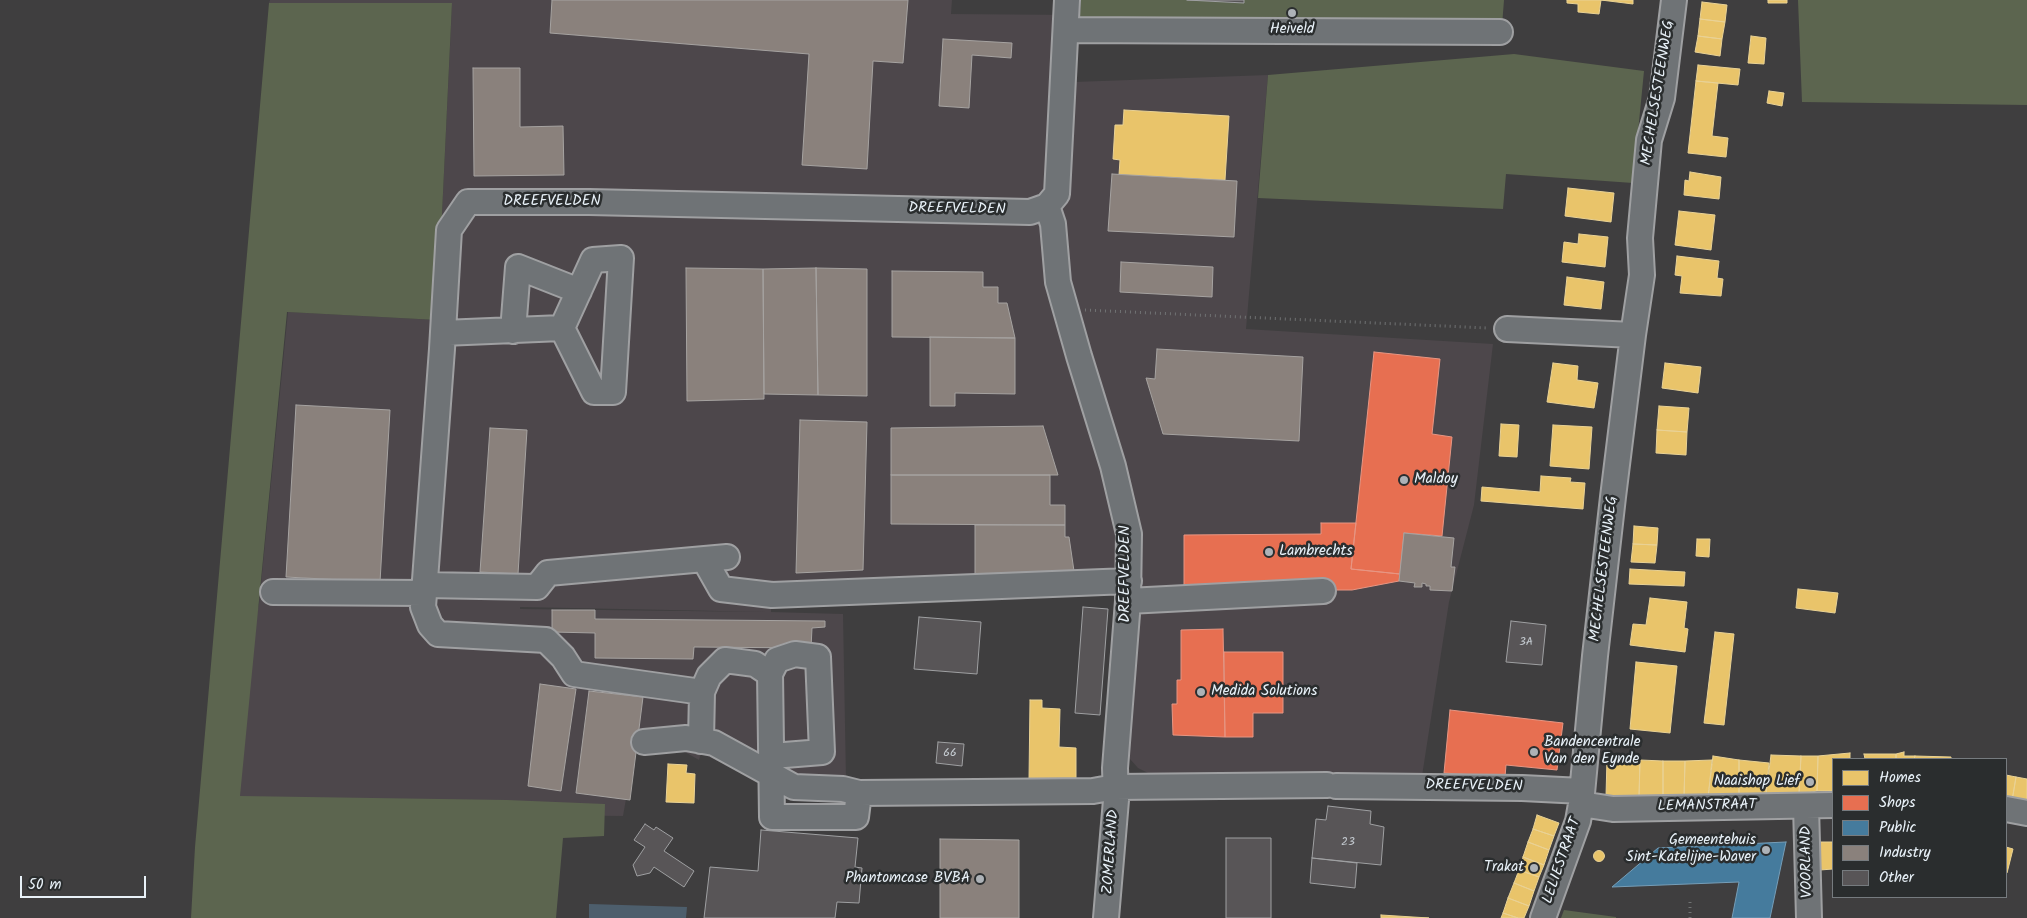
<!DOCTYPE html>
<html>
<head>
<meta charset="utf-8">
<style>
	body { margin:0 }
	#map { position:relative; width:2027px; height:918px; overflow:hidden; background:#3f3e3f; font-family:Kalam,sans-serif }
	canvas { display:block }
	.legend { position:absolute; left:1832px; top:758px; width:175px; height:140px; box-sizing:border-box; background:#2a2d2e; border:1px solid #767b7f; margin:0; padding:6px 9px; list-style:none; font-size:15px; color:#e8f1f8 }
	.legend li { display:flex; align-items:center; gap:10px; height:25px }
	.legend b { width:25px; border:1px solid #767b7f }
	.scale { position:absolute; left:20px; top:876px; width:126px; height:22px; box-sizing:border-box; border:2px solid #e8f1f8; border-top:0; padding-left:6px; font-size:15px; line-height:18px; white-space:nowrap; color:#e8f1f8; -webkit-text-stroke:4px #2a2d2e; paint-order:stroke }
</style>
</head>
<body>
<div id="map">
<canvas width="2027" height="918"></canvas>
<ul class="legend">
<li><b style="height:14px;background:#e9c46a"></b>Homes</li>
<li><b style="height:14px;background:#e76f51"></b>Shops</li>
<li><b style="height:14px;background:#457b9d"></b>Public</li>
<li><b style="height:14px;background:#8a817c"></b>Industry</li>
<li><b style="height:14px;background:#585557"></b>Other</li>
</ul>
<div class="scale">50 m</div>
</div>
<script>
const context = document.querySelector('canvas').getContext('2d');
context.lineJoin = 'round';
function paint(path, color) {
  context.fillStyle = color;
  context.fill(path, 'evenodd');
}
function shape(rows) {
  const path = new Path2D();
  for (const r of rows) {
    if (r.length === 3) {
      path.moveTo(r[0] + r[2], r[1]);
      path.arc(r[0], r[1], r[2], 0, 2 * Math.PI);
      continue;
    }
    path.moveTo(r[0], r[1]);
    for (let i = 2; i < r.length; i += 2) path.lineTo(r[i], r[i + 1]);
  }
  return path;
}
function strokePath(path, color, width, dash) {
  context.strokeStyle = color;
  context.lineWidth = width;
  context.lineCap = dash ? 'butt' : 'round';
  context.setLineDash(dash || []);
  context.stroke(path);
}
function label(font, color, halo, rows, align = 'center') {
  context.font = font + ' Kalam,sans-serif';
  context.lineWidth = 5;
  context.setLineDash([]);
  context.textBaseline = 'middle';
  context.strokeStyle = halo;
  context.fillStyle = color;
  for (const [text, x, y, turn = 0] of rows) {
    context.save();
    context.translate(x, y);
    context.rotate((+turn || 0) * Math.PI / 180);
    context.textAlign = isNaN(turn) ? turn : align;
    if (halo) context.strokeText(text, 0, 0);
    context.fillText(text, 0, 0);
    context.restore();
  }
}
paint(shape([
	[270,0,952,0,951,14,1077,15,1074,82,1268,75,1246,329,1493,344,1474,505,1449,602,1422,776,1156,777,1138,768,1130,759,1126,749,1124,737,1140,584,772,589,771,612,843,614,846,779,760,781,701,753,699,760,657,736,637,737,623,816,217,812,259,604,288,312,437,320,452,4,269,3],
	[520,607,769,612,520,609]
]), '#4d474b');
paint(shape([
	[1081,0,1504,0,1502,26,1079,26],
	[1798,0,2027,0,2027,105,1802,102],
	[269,3,452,3,437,320,287,312,240,796,507,800,605,804,604,836,563,838,556,918,191,918,195,847],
	[1514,54,1644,71,1633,183,1506,174,1503,209,1258,198,1268,75],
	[1564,910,1616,917,1616,918,1561,918]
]), '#5c654f');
paint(shape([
	[589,904,590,904,687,907,686,918,589,918]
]), '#4d5e6c');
const homes = shape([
	[1567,0,1633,0,1633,4,1601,0,1599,14,1578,12,1578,4,1567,3,1567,0],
	[1768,0,1787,0,1787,3,1768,3,1768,0],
	[1702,2,1727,5,1725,22,1700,19,1702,2],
	[1700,19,1725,22,1722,39,1698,36,1700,19],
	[1698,36,1722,39,1720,56,1695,52,1698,36],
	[1751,36,1766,38,1764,64,1748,63,1751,36],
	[1698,65,1740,69,1738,85,1696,81,1698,65],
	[1696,81,1718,83,1712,136,1728,138,1726,157,1688,153,1696,81],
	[1769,91,1784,93,1782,106,1767,103,1769,91],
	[1124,110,1229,116,1225,180,1119,175,1120,160,1113,159,1115,125,1123,125,1124,110],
	[1690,172,1721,177,1719,199,1684,195,1685,180,1689,181,1690,172],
	[1568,188,1614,193,1611,222,1565,216,1568,188],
	[1679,211,1715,215,1711,250,1675,245,1679,211],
	[1579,234,1608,237,1605,267,1562,262,1564,242,1578,244,1579,234],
	[1677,256,1719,261,1717,278,1723,279,1721,296,1680,293,1682,276,1675,275,1677,256],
	[1567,277,1604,282,1601,309,1564,305,1567,277],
	[1553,363,1578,366,1577,380,1598,383,1594,408,1547,402,1553,363],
	[1665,363,1701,367,1698,393,1662,388,1665,363],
	[1659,406,1689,408,1687,432,1657,430,1659,406],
	[1501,424,1519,425,1517,457,1499,456,1501,424],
	[1553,425,1592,427,1589,469,1550,466,1553,425],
	[1657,430,1687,432,1686,455,1656,453,1657,430],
	[1541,476,1571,478,1570,482,1585,483,1583,509,1481,501,1482,487,1540,492,1541,476],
	[1634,526,1658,528,1657,545,1633,544,1634,526],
	[1697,539,1710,539,1709,557,1696,556,1697,539],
	[1633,544,1657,545,1655,563,1631,562,1633,544],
	[1630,569,1685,572,1684,586,1629,584,1630,569],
	[1798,589,1838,593,1835,613,1796,608,1798,589],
	[1650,598,1687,602,1684,628,1688,629,1685,652,1630,645,1633,624,1646,625,1650,598],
	[1715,632,1734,634,1724,725,1704,723,1715,632],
	[1636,662,1677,666,1670,733,1630,729,1636,662],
	[1030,700,1042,700,1042,708,1060,709,1059,747,1076,748,1076,781,1029,780,1030,700],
	[1904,752,1904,756,1915,756,1914,759,1896,759,1896,754,1904,752],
	[1850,753,1850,759,1833,759,1833,791,1817,791,1818,756,1850,753],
	[1864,754,1896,754,1896,759,1865,759,1864,754],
	[1771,755,1801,756,1799,794,1766,794,1771,755],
	[1713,756,1739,760,1739,798,1708,798,1713,756],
	[1801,756,1818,756,1817,791,1799,794,1801,756],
	[1915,756,1951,757,1951,759,1914,759,1915,756],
	[1607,759,1640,760,1639,797,1606,796,1607,759],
	[1640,760,1663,761,1663,798,1639,797,1640,760],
	[1712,760,1708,798,1684,798,1685,761,1712,760],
	[1739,760,1769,763,1766,794,1739,798,1739,760],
	[1663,761,1685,761,1684,798,1663,798,1663,761],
	[668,764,687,765,686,773,695,774,694,803,666,802,668,764],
	[2006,775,2016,777,2012,801,2006,799,2006,775],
	[2016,777,2027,779,2027,803,2012,801,2016,777],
	[1537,815,1559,823,1554,836,1533,829,1537,815],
	[1533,829,1554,836,1549,850,1528,842,1533,829],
	[1528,842,1549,850,1544,865,1523,857,1528,842],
	[1819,842,1833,842,1833,869,1820,870,1819,842],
	[2006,847,2013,849,2007,873,2006,873,2006,847],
	[1599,856,5.5],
	[1523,857,1544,865,1539,877,1519,870,1523,857],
	[1519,870,1539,877,1534,891,1514,883,1519,870],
	[1514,883,1534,891,1529,906,1508,898,1514,883],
	[1508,898,1529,906,1524,918,1518,918,1503,913,1508,898],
	[1503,913,1518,918,1501,918,1503,913],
	[1381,915,1429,918,1381,918,1381,915]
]);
paint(homes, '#e9c46a');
strokePath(homes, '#e9d295', 1);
const shops = shape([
	[1374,352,1440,359,1432,434,1452,437,1442,536,1404,533,1400,574,1351,569,1374,352],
	[1321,523,1356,523,1351,569,1400,574,1399,581,1352,590,1184,590,1184,535,1321,534,1321,523],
	[1223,629,1225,737,1173,735,1172,704,1177,704,1177,680,1181,680,1181,630,1223,629],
	[1224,652,1283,652,1283,713,1253,713,1253,737,1225,737,1224,652],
	[1450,710,1563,723,1557,770,1506,765,1505,777,1444,773,1450,710]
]);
paint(shops, '#e76f51');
strokePath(shops, '#e79683', 1);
const public = shape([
	[1786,842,1770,918,1732,918,1739,882,1612,887,1658,848,1786,842]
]);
paint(public, '#457b9d');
strokePath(public, '#769eb8', 1);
const industry = shape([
	[552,0,908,0,903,63,873,61,867,169,802,165,809,54,550,33,552,0],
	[943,39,1012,43,1011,58,972,55,969,108,939,106,943,39],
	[473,68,520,68,520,127,563,126,564,175,474,176,473,68],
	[1112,174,1237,181,1234,237,1108,231,1112,174],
	[1121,262,1213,267,1212,297,1120,292,1121,262],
	[686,268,763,269,764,399,687,401,686,268],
	[816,268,867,269,867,396,818,395,816,268],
	[816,268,818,395,764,394,763,269,816,268],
	[892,271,983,272,983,287,998,287,998,303,1007,303,1015,338,892,337,892,271],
	[930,337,1015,338,1015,394,955,393,955,406,930,406,930,337],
	[1157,349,1303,357,1299,441,1163,434,1146,378,1155,379,1157,349],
	[296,405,390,410,380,582,286,577,296,405],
	[800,420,867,422,863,570,796,573,800,420],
	[1043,426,1058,475,891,475,891,428,1043,426],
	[490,428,527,430,518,574,480,572,490,428],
	[891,475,1050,475,1050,505,1065,505,1065,525,891,524,891,475],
	[975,525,1065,525,1065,537,1069,537,1074,571,975,578,975,525],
	[1404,533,1454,538,1451,567,1455,567,1452,591,1430,590,1430,586,1426,586,1426,584,1422,583,1422,587,1414,587,1415,583,1399,581,1404,533],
	[552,610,595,610,595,619,825,621,825,627,812,628,811,648,694,647,693,659,595,658,595,633,552,632,552,610],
	[540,684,576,689,561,791,528,786,540,684],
	[589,691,643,697,630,800,576,793,589,691],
	[940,839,1019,840,1019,918,940,918,940,839]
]);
paint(industry, '#8a817c');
strokePath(industry, '#a6a3a1', 1);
const building = shape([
	[1187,0,1244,0,1244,3,1187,0],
	[1083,607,1108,609,1100,715,1075,713,1083,607],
	[919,617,981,622,977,674,914,669,919,617],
	[1511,621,1546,625,1542,665,1506,662,1511,621],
	[938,742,964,744,962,766,936,763,938,742],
	[1328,806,1371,811,1370,824,1384,827,1381,865,1312,858,1316,819,1326,820,1328,806],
	[645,824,654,830,656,827,673,838,664,851,694,871,684,887,654,867,650,873,637,876,633,865,645,847,634,840,645,824],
	[761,830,858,838,855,867,862,868,859,903,837,902,835,918,704,918,710,867,758,871,761,830],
	[1226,838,1271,838,1271,918,1226,918,1226,838],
	[1312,858,1357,863,1355,888,1310,883,1312,858]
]);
paint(building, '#585557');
strokePath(building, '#9fa0a2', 1);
const minor = shape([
	[1066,30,1500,32],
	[1047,206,1053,224,1058,282,1079,356,1113,466,1129,534,1128,601,1115,768,1116,800,1106,918],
	[1507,329,1633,335],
	[513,331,518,267,579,291],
	[443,333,562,328,594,392,613,392,621,258,593,260,562,328],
	[704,559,721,589,772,595,1129,581],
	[424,585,537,587,548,573,727,557],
	[273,592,424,593],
	[1128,601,1323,591],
	[770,674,777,660,795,654,818,657,822,752,772,756],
	[702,692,574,674,563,657,546,640,438,634,430,625,423,607,442,349,449,230,468,202,589,202,1030,212,1047,206,1057,194,1067,0],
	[701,741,702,692,709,676,725,660,755,664,770,674,772,817,856,817,859,793],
	[644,742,686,738,714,743,794,787,843,789,859,793,1093,791,1115,787,1327,785],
	[1336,786,1522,788,1582,791],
	[1581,804,1613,809,1833,805],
	[1806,806,1809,918],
	[2006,809,2027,813],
	[1543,918,1578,821,1581,804,1595,656,1613,497,1633,335,1642,275,1640,238,1649,140,1662,98,1674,0]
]);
strokePath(minor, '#9fa0a2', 28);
strokePath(shape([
	[1085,310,1488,328],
	[1690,918,1690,900]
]), '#707273', 3, [1, 4]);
strokePath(minor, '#6f7376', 24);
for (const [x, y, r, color] of [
	[1292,13,5,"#adb2b7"],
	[1404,480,5,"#adb2b7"],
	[1269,552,5,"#adb2b7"],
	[1201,692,5,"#adb2b7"],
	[1534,752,5,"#adb2b7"],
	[1810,782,5,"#adb2b7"],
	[1766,850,5,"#adb2b7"],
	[1534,868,5,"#adb2b7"],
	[980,879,5,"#adb2b7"]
]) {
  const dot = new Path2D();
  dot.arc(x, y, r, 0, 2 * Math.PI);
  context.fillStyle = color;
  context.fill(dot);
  strokePath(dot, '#2a2d2e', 2);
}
label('12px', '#c4cad0', null, [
	["3A",1526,643],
	["66",950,754],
	["23",1348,843]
]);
label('15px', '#e8f1f8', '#2a2d2e', [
	["Heiveld",1292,30,"center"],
	["Maldoy",1414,480],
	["Lambrechts",1279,552],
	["Medida Solutions",1211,692],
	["Bandencentrale",1544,743],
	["Van den Eynde",1544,760],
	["Naaishop Lief",1800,782,"right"],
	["Gemeentehuis",1756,841,"right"],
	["Sint-Katelijne-Waver",1756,858,"right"],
	["Trakat",1524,868,"right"],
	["Phantomcase BVBA",970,879,"right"]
], 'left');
label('15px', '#e8f1f8', '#2a2d2e', [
	["MECHELSESTEENWEG",1659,93,-81],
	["DREEFVELDEN",552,202],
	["DREEFVELDEN",957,210,1],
	["MECHELSESTEENWEG",1605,569,-83],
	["DREEFVELDEN",1126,574,-90],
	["DREEFVELDEN",1474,787,1],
	["LEMANSTRAAT",1707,807,-1],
	["ZOMERLAND",1112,852,-86],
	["LELIESTRAAT",1563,861,-71],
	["VOORLAND",1808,862,-91]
]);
</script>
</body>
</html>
